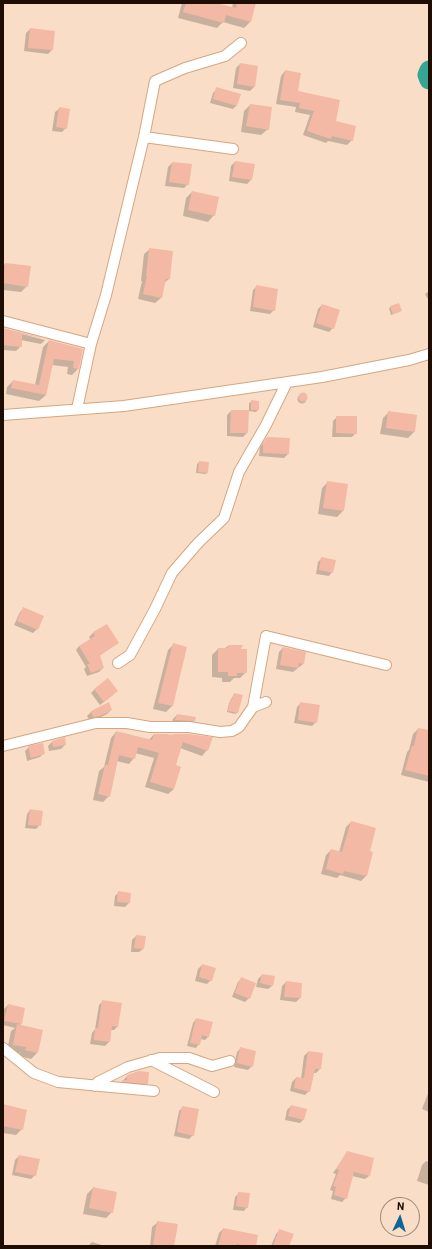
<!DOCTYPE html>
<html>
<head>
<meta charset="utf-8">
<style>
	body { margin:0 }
	#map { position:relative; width:432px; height:1249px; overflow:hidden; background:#faddc6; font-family:Barlow,sans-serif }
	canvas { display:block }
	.frame { position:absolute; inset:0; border:4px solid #1d0d02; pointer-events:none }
	.north { position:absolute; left:380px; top:1197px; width:40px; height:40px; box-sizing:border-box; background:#faddc6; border:1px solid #a28a78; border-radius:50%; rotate:4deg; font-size:11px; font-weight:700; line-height:16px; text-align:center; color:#1d0d02 }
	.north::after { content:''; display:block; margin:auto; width:14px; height:18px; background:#0d6696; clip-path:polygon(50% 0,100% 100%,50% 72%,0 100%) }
</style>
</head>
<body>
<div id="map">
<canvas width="432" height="1249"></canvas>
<div class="frame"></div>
<div class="north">N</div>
</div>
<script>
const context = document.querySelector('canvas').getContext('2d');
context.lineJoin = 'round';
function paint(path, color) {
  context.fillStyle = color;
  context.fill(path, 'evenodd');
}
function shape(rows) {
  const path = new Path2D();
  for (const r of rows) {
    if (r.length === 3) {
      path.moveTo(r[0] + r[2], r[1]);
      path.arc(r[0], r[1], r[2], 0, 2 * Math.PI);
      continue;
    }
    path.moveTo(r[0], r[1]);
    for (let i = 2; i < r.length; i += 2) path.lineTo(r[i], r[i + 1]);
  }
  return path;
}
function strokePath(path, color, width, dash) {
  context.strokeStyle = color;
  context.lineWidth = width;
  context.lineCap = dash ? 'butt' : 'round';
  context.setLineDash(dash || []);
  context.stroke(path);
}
paint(shape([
	[182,3,211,3,232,8,233,3,255,3,250,22,244,28,223,22,217,28,178,18],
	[30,29,52,50,48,54,24,51,26,33],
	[240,64,257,67,254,87,250,91,233,88,236,68],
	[285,71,297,92,335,121,352,140,347,145,328,141,326,143,303,135,310,115,295,112,296,107,276,104,281,76],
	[217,89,237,105,233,109,210,103,213,93],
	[250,105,268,129,261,135,241,132,244,111],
	[59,109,66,128,62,132,52,131,55,112],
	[235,162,251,180,247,184,229,181,231,166],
	[172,163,188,184,184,188,165,186,168,167],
	[192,192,214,215,208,222,183,216,186,198],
	[150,249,169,279,164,283,161,298,155,303,138,299,142,281,141,281,144,254],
	[5,264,27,286,21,292,3,290,3,266],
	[257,286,274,310,270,314,250,311,253,290],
	[429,291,429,301,425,294],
	[322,305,333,328,329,332,313,327,318,309],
	[391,307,399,312,391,315,389,308],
	[3,329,45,340,41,344,21,340,21,346,16,351,3,350],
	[49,341,82,349,78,369,72,375,67,374,68,367,52,365,46,395,39,401,6,394,7,387,13,381,35,385,43,347],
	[302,399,4.5],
	[251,402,258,410,256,412,248,411,247,433,243,437,227,436,227,415,231,411,249,411,249,403],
	[389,412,416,415,414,432,408,438,380,434,383,418],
	[337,417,356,433,352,437,332,437,333,421],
	[267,438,288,454,284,458,259,456,260,447],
	[199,462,207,473,206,474,196,473,197,464],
	[328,482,343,511,337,517,318,514,322,488],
	[322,558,332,572,329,576,316,574,318,562],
	[24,608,37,629,33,633,14,625,20,612],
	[107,625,118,643,99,656,103,668,99,672,87,676,84,669,86,667,76,650,79,646,91,640,89,637,93,633],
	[174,644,172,706,166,712,153,709,168,650],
	[228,646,240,650,246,672,240,678,234,678,230,682,222,682,222,678,212,677,212,655,218,649,224,649],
	[283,648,303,664,293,672,276,669,279,652],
	[95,689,113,695,100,705,91,693],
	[234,694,237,713,235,714,227,712,229,703],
	[301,703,316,722,312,726,294,723,297,707],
	[108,704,111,710,107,714,95,720,89,720,87,716,91,712],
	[177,715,194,721,190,725,172,724,173,719],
	[418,729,429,732,429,782,401,775,407,752,409,750,413,734],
	[116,732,149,740,154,734,172,736,173,734,207,750,202,756,180,748,175,766,174,789,168,794,145,787,154,758,135,753,134,758,129,764,116,761,109,796,103,802,93,800,99,771,104,767,111,738],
	[52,742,65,745,61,749,49,751,48,746],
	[29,747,44,753,40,757,27,761,25,751],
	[30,810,40,825,36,829,25,828,27,814],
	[351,822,369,852,366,876,361,881,340,875,337,878,321,874,326,855,331,850,339,852,346,827],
	[119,892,130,894,129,903,125,907,114,906,115,896],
	[136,936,143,949,139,952,131,952,132,940],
	[202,965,211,980,207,984,195,981,198,969],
	[262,975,272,986,268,989,256,987,258,979],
	[242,978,249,998,245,1002,232,997,238,982],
	[286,982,301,984,300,998,296,1002,280,1000,282,986],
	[103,1001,118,1026,114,1030,110,1030,109,1042,105,1046,90,1044,92,1033,95,1029,99,1005],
	[8,1005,24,1009,21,1024,19,1026,37,1053,31,1059,19,1056,20,1053,7,1051,11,1031,15,1028,3,1025,4,1009],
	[196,1019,208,1037,205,1040,200,1039,199,1044,196,1048,187,1046,193,1023],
	[241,1048,252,1066,248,1070,234,1067,237,1052],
	[308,1052,322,1054,320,1069,316,1073,314,1073,309,1091,305,1095,290,1091,292,1082,296,1078,301,1079,304,1056],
	[128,1075,147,1083,141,1090,117,1087],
	[429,1091,429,1112,422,1109],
	[3,1105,22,1129,16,1135,3,1133],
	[291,1106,304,1119,300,1123,285,1120,287,1110],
	[183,1107,193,1135,189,1139,174,1136,179,1111],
	[347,1153,369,1176,365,1179,352,1176,346,1198,342,1202,331,1199,333,1191,330,1190,336,1174,333,1173],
	[19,1156,35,1175,31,1179,12,1175,15,1160],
	[426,1161,429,1162,429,1185,417,1181,422,1165],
	[93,1188,112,1212,106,1218,83,1214,87,1194],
	[239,1193,247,1207,244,1211,233,1210,235,1197],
	[158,1222,170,1246,150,1246,152,1227],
	[223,1229,255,1246,215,1246,219,1233],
	[280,1230,288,1246,271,1246,276,1234],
	[92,1242,105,1246,88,1246]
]), '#0003');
strokePath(shape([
	[429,70,427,75,429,80]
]), '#33a694', 19);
paint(shape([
	[186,3,216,3,236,8,237,3,256,3,251,22,226,15,224,23,183,12],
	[30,28,55,31,53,50,28,48],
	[240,63,258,66,255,87,237,84],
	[285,70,301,73,298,91,340,100,336,121,356,126,353,141,332,136,331,139,307,131,314,111,299,108,300,103,280,100],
	[216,87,241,94,237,106,213,99],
	[250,104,272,107,269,130,246,126],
	[59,107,70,109,67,129,56,127],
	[235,161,255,164,252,180,232,177],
	[172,162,192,164,189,185,169,182],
	[192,191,219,197,215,216,188,210],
	[149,248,173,251,170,279,166,279,162,298,143,294,147,276,146,276],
	[5,263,31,266,28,287,3,283],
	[256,285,278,289,275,311,253,307],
	[399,303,402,311,393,314,390,306],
	[322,304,340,310,334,329,316,323],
	[3,328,47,339,22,334,22,347,3,345],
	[49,340,83,349,79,369,73,368,74,361,54,359,46,395,11,388,13,380,39,385],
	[303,397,4.5],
	[251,400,259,401,259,410,251,410],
	[231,410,249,410,248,433,230,433],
	[388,411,417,415,415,432,386,428],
	[336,416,357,416,357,434,336,433],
	[267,437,290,438,289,454,263,453,263,443],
	[199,461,209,462,208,473,198,472],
	[327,481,348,484,344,511,323,508],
	[321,557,336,560,333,573,319,570],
	[23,607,44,616,38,630,17,621],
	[107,624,119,643,100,655,104,668,91,673,87,664,90,664,79,646,95,636,93,632],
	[173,643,187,647,180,676,179,675,180,676,173,706,158,703],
	[228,645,243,645,241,649,247,649,247,673,237,673,237,676,228,676,228,672,218,672,218,648,228,648],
	[283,647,306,652,304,664,299,663,298,668,280,665],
	[108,678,118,691,104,702,94,689],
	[234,693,243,695,238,713,228,711,230,700,232,700],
	[109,702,112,710,100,716,93,717,91,711],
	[300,702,320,705,317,723,298,720],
	[177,714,196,717,195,721,175,720],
	[418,728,429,730,429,776,405,770,412,746,414,746],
	[116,731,152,740,154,734,166,734,173,735,173,734,188,734,213,737,208,751,183,742,176,765,181,767,174,789,150,782,159,753,138,747,135,759,119,755,110,797,98,794,105,765,108,765],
	[65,737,66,745,53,747,52,741],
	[43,743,45,754,31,758,28,746],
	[30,809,43,811,41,826,28,825],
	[351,821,376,828,370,851,373,852,367,876,344,871,343,874,326,869,331,849,342,852],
	[118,891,131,893,130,903,117,902],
	[136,935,146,936,144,949,134,948],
	[202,964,216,968,212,981,199,977],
	[262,974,275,976,273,986,260,983],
	[241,977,256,983,250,999,235,993],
	[286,981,302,983,301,998,284,997],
	[102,1000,122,1003,118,1027,112,1026,110,1042,94,1040,95,1028,98,1028],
	[8,1004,25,1008,22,1024,4,1021],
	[196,1018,213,1022,209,1037,202,1035,200,1045,190,1043],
	[17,1024,43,1030,38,1053,25,1050,26,1047,13,1045],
	[240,1047,256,1051,253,1067,237,1063],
	[308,1051,323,1053,321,1069,315,1069,310,1092,294,1088,296,1077,304,1078],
	[139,1071,149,1072,148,1084,122,1082,122,1080,127,1080,127,1075],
	[3,1104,27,1110,23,1130,3,1126],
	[291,1105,307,1109,304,1120,288,1116],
	[182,1106,199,1109,194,1136,177,1132],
	[347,1151,374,1158,370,1176,354,1172,347,1199,334,1195,336,1187,333,1186,339,1170,336,1169],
	[19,1155,40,1159,36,1176,15,1172],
	[93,1187,117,1192,113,1213,89,1208],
	[238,1192,250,1193,248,1208,236,1206],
	[157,1221,178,1224,174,1246,153,1246],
	[223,1228,258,1235,256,1246,248,1246,236,1244,236,1246,218,1246],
	[279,1229,294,1234,289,1246,273,1246]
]), '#f3b9a4');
const street = shape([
	[144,137,233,149],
	[3,321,91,344],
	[77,409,91,344,106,295,144,137,155,81,185,68,225,56,241,43],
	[3,415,124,406,322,377,409,360,429,354],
	[118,663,130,655,155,609,172,573,198,543,224,518,239,472,266,425,287,382],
	[253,707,266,636,386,665],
	[3,746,96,723,127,723,150,727,189,727,220,732,232,731,239,727,253,707,266,702],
	[3,1048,34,1073,58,1082,154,1091],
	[151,1060,214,1092],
	[95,1086,98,1082,128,1067,160,1058,189,1058,212,1066,230,1061]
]);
strokePath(street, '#d4a681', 12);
strokePath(street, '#fff', 10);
</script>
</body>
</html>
